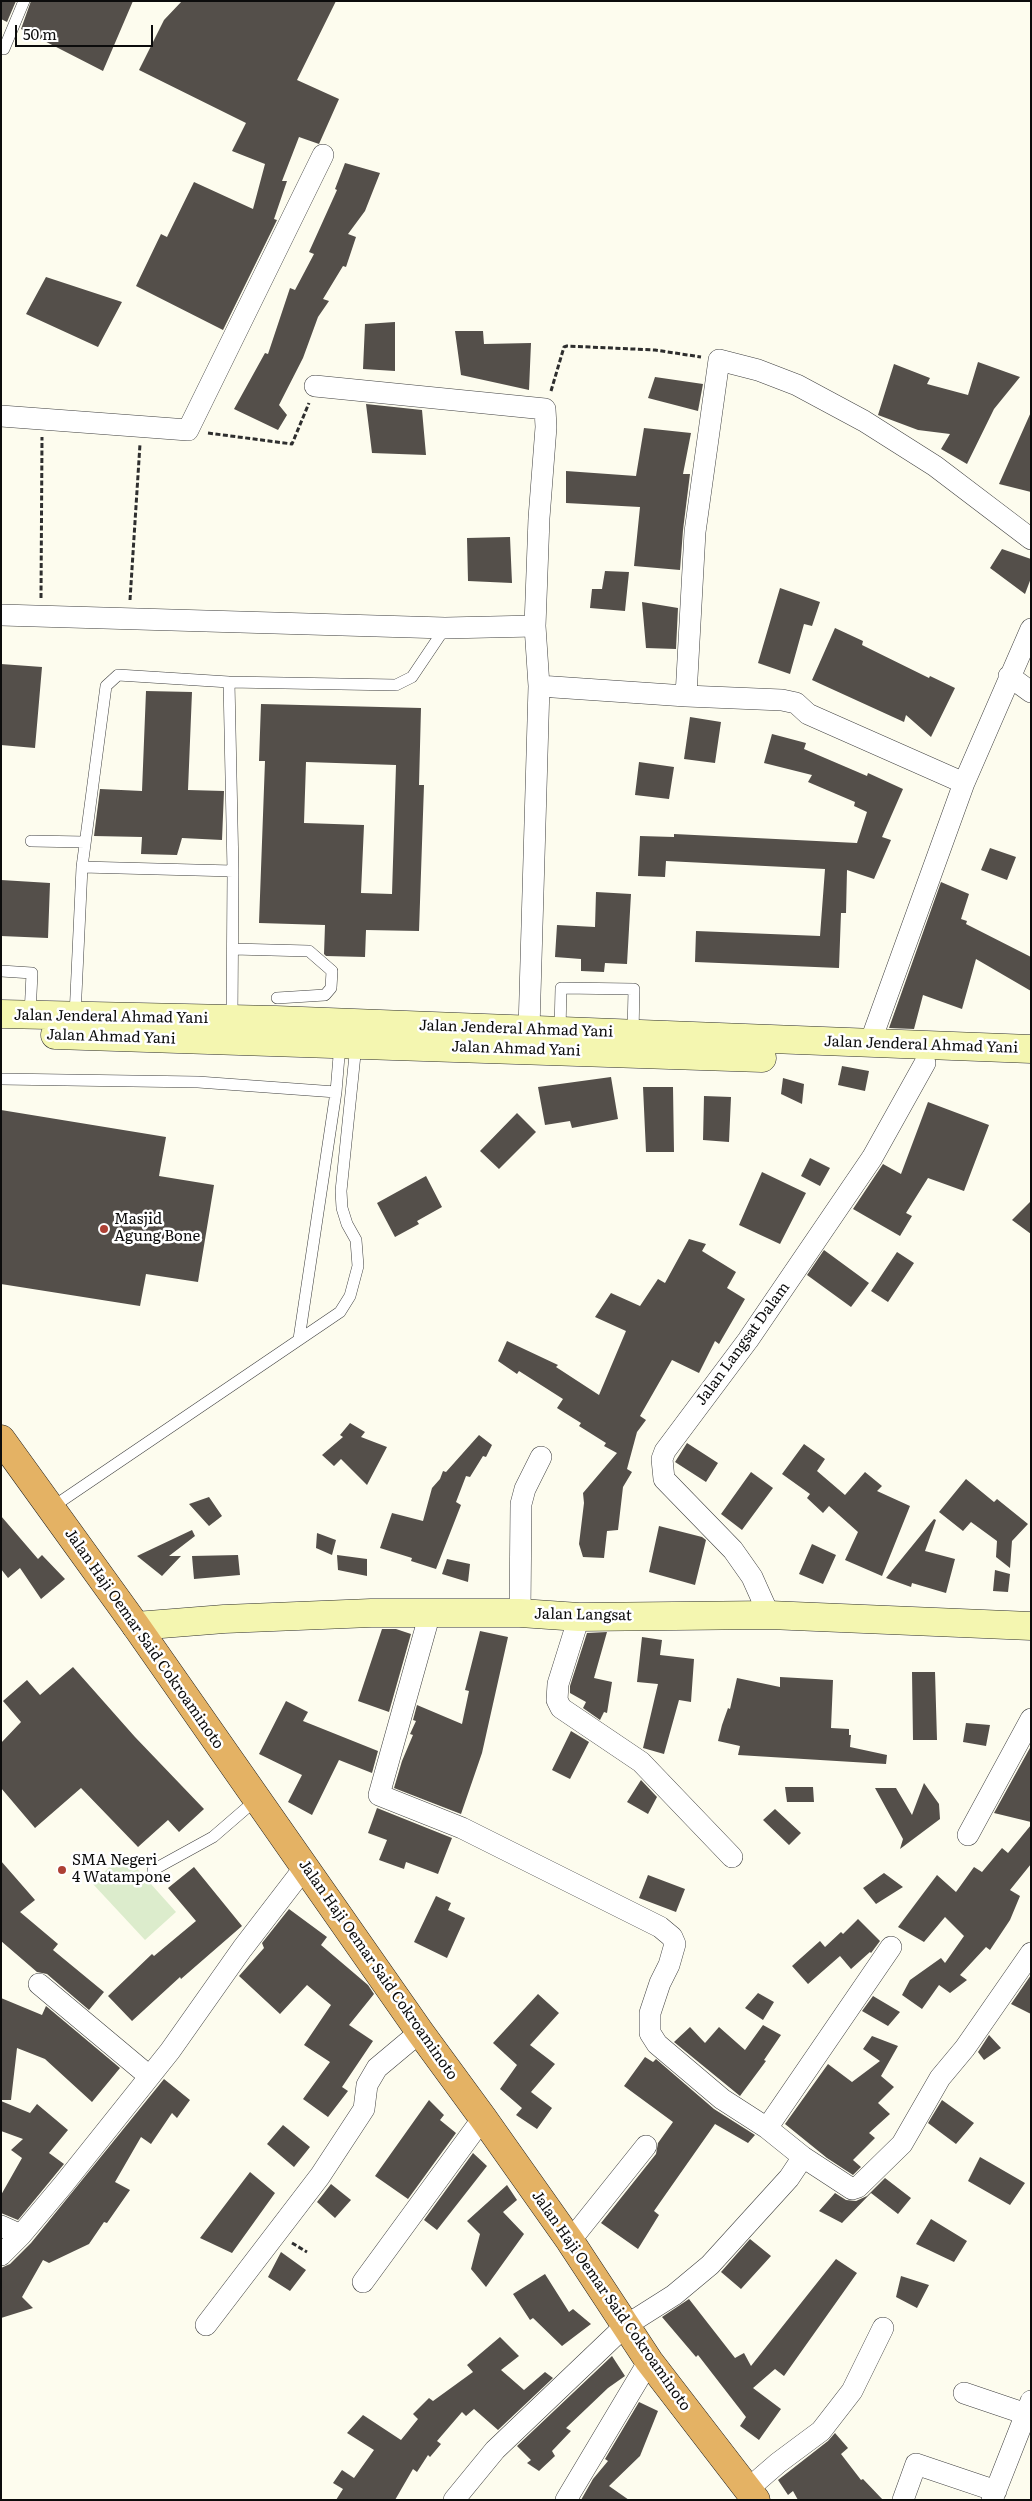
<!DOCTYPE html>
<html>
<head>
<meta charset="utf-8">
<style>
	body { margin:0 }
	#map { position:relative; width:1032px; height:2501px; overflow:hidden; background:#fdfcee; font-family:Literata,serif }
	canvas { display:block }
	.frame { position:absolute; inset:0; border:2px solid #0c0c0c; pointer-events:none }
	.scale { position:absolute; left:15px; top:25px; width:138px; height:22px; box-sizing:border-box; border:2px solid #0c0c0c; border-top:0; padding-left:6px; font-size:15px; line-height:18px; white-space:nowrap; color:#0c0c0c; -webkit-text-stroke:4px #fff; paint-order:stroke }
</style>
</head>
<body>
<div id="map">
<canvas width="1032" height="2501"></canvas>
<div class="frame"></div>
<div class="scale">50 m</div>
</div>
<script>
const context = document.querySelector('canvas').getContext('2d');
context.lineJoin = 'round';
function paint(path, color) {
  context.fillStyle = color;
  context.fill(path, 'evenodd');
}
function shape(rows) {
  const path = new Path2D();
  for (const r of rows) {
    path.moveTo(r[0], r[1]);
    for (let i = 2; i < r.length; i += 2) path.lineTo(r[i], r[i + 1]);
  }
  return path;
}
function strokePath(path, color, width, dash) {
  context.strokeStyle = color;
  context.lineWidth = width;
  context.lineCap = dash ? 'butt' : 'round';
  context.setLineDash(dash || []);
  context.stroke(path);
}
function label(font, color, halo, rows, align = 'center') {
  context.font = font + ' Literata,serif';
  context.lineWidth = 5;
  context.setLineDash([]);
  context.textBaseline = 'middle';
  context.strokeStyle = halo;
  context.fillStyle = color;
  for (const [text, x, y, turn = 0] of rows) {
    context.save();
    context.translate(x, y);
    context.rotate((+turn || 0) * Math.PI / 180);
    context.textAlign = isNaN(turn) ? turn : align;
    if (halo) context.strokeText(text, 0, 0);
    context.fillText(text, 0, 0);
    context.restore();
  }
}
paint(shape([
	[124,1854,176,1912,145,1940,92,1883]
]), '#dceccc');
paint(shape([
	[1,1,16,1,7,22,1,19],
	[31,1,133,1,103,71,21,29],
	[182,1,336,1,297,80,339,99,319,144,299,137,282,181,287,181,274,219,277,220,223,330,136,286,161,234,167,237,194,182,253,209,265,164,232,151,246,123,139,70,164,20],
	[345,163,380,173,365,211,348,234,356,237,346,267,343,266,323,299,329,301,318,317,303,358,279,405,287,415,278,430,234,409,265,353,268,354,290,288,295,290,314,254,309,252,337,190,335,189],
	[46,277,122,302,98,347,26,314],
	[395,322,395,371,363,369,365,324],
	[455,331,483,331,484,344,531,343,529,390,461,375],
	[978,362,1020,377,994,409,967,464,941,449,950,434,918,430,878,415,894,364,930,378,927,384,968,395],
	[655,377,703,384,698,411,648,398],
	[366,404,422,410,426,455,372,453],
	[1031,412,1031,492,999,484],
	[644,428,691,433,683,474,690,474,683,530,680,570,634,566,640,507,566,503,566,471,636,476],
	[510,537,512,583,468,581,467,538],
	[1002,549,1031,559,1031,578,1025,594,990,568],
	[605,571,629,572,625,611,590,608,592,589,602,589],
	[780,588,820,602,812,626,804,624,790,674,758,663],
	[642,602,678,608,676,649,646,648],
	[835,628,863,641,862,645,929,678,930,676,955,688,931,737,906,715,904,722,812,680],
	[1,664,42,667,35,748,1,745],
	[146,691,192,692,188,790,224,791,222,840,182,838,177,855,141,854,142,837,94,836,100,789,142,791],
	[261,704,421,708,419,785,424,785,419,931,366,930,365,957,326,956,324,954,325,925,259,923,265,761,259,761],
	[306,762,396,765,392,894,361,893,364,825,304,823],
	[690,717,721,722,715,763,684,759],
	[772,734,806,743,804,749,867,776,868,773,903,789,882,837,891,840,874,879,847,870,846,913,841,913,839,968,695,962,696,931,820,936,825,869,666,861,665,877,638,876,640,836,674,837,674,834,857,843,867,812,854,806,855,802,808,782,812,775,764,763],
	[639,762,674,767,669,799,635,795],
	[990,848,1016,857,1007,880,981,870],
	[1,880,50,883,48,938,1,936],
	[941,882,969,894,961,919,967,921,966,924,1031,957,1031,991,976,959,962,1009,923,995,914,1029,889,1028],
	[596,892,631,894,627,964,605,963,604,972,581,971,581,959,555,957,557,925,595,927],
	[842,1066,869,1071,865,1091,838,1085],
	[611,1077,618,1119,572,1128,570,1121,545,1125,538,1087],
	[783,1078,804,1084,802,1104,781,1094],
	[643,1087,673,1087,674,1152,646,1152],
	[704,1096,731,1097,729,1142,703,1140],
	[928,1102,989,1125,964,1191,928,1178,906,1213,912,1216,900,1236,853,1209,883,1164,901,1174],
	[1,1110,166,1137,159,1176,214,1185,198,1282,146,1274,140,1306,1,1284],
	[517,1113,536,1132,499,1169,480,1151],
	[810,1158,830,1168,820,1186,801,1176],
	[762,1172,806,1193,780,1244,739,1225],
	[426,1176,442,1207,417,1221,419,1224,395,1237,377,1203],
	[1031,1201,1031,1234,1012,1220],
	[689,1239,706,1244,702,1251,736,1272,727,1288,745,1299,719,1344,715,1341,699,1373,672,1360,640,1416,646,1420,637,1432,627,1469,632,1472,623,1487,618,1530,607,1531,604,1558,583,1557,579,1544,584,1503,583,1493,617,1453,604,1446,606,1443,579,1426,581,1423,557,1408,563,1399,519,1371,517,1374,498,1361,507,1341,558,1365,556,1367,599,1395,626,1331,595,1317,611,1293,640,1306,658,1279,665,1283],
	[824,1250,869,1283,851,1307,807,1275],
	[897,1252,914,1263,888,1302,871,1291],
	[350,1423,365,1432,361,1437,387,1447,367,1485,341,1459,334,1466,322,1455,343,1437,340,1435],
	[479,1435,492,1445,486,1457,483,1456,470,1477,466,1476,456,1502,461,1505,436,1569,411,1561,412,1558,380,1548,392,1513,423,1521,432,1488,440,1479,443,1471,446,1472],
	[687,1443,718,1463,706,1482,675,1462],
	[804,1444,825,1459,817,1471,845,1495,865,1472,882,1486,877,1491,910,1506,882,1576,845,1560,858,1532,829,1506,823,1513,807,1498,810,1494,782,1474],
	[751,1472,773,1488,742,1530,721,1514],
	[966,1479,994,1502,997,1499,1028,1524,1012,1541,1010,1568,996,1557,997,1541,971,1522,963,1531,939,1512],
	[209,1497,222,1516,209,1526,189,1504],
	[1,1516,38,1559,42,1555,65,1579,41,1599,20,1568,8,1578,1,1569],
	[934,1519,936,1520,925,1551,955,1559,946,1593,912,1583,911,1587,886,1578],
	[659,1526,702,1537,706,1540,695,1585,649,1572],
	[192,1530,195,1536,169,1556,181,1556,162,1576,137,1556],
	[317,1533,336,1540,332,1555,316,1548],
	[812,1544,836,1555,823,1584,799,1574],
	[238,1555,240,1575,194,1579,192,1556],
	[337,1555,367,1559,367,1576,338,1570],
	[447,1559,470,1564,468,1582,442,1574],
	[995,1570,1010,1574,1008,1592,993,1591],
	[382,1629,396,1629,411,1634,389,1712,358,1701],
	[480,1631,508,1637,482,1753,461,1814,394,1788,402,1761,413,1735,410,1734,416,1721,413,1720,417,1705,462,1724,469,1691,465,1690],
	[607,1632,594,1678,612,1682,607,1713,604,1712,600,1720,583,1708,586,1702,570,1693,570,1686,587,1633],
	[642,1637,662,1640,660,1655,694,1659,691,1702,679,1700,664,1754,643,1748,658,1684,637,1682],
	[73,1667,135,1737,204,1809,179,1832,168,1820,138,1847,81,1788,35,1828,1,1788,1,1743,21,1722,3,1701,27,1680,40,1695],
	[912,1672,935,1672,937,1740,913,1740],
	[780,1677,833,1680,831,1728,849,1729,849,1735,851,1735,850,1747,887,1755,886,1764,738,1755,740,1746,718,1741,722,1725,728,1708,730,1709,737,1678,780,1687],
	[286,1701,308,1712,303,1721,378,1751,372,1773,339,1760,312,1815,288,1802,302,1775,259,1754],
	[966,1723,990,1725,986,1746,963,1742],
	[571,1731,589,1742,570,1779,552,1770],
	[1031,1746,1031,1822,994,1813],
	[641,1780,657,1797,648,1814,627,1802],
	[924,1783,939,1804,940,1819,900,1849,903,1839,875,1788,896,1788,912,1815],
	[785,1787,813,1787,814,1802,787,1802],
	[377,1808,452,1838,438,1874,406,1862,404,1869,379,1860,387,1840,368,1833],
	[775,1809,801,1833,789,1845,763,1820],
	[1031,1825,1031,1864,1010,1890,1020,1896,1010,1920,990,1950,986,1947,960,1975,967,1980,950,1993,939,1985,922,2009,902,1995,910,1980,941,1958,945,1963,964,1936,945,1917,924,1942,898,1927,937,1875,956,1892,974,1867,982,1872,1002,1848,1008,1853],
	[1,1861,35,1900,20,1912,58,1944,53,1950,104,1992,89,2010,47,1974,37,1972,1,1941],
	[194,1867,242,1926,181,1979,180,1977,132,2021,108,1996,152,1954,154,1956,196,1921,168,1888],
	[884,1873,903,1887,876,1904,863,1888],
	[648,1875,685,1889,676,1912,639,1898],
	[436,1896,451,1903,448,1910,465,1918,447,1958,414,1942],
	[289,1909,327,1937,321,1945,368,1985,374,1994,349,2025,373,2041,342,2087,348,2091,328,2117,303,2099,330,2062,304,2045,331,2005,307,1985,280,2014,239,1976,264,1948,262,1943],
	[858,1919,880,1941,871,1953,870,1952,851,1969,840,1956,808,1984,792,1966,820,1941,825,1947,841,1932,843,1934],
	[1031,1975,1031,2014,1011,2004],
	[758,1993,774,2002,763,2020,745,2008],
	[538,1994,559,2013,530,2045,555,2064,531,2092,552,2108,537,2129,516,2115,522,2108,500,2089,517,2065,493,2043],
	[873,1996,900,2012,888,2026,862,2011],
	[1,1998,42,2015,46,2006,120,2068,92,2102,45,2059,17,2048,11,2100,1,2100],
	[763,2025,781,2035,764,2060,766,2061,740,2096,674,2042,690,2027,705,2043,719,2027,745,2050],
	[989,2035,1001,2048,984,2060,978,2052],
	[872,2036,898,2046,881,2076,894,2087,878,2103,890,2114,869,2133,875,2138,853,2160,861,2167,853,2175,827,2158,785,2124,828,2064,852,2082,880,2061,863,2049],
	[645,2057,653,2062,656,2059,714,2109,755,2135,748,2143,715,2124,654,2211,659,2215,638,2249,601,2223,656,2154,658,2143,673,2122,624,2086],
	[164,2079,190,2100,177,2118,172,2113,151,2144,141,2137,115,2182,130,2190,107,2223,104,2222,89,2244,49,2263,43,2260,22,2297,33,2308,1,2318,1,2268,10,2264,31,2243],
	[429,2100,444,2115,440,2120,456,2133,408,2199,375,2176],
	[942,2100,974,2123,956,2144,928,2123],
	[1,2101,30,2113,37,2104,68,2130,49,2153,64,2164,18,2220,1,2213,1,2195,22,2158,11,2150,23,2139,1,2131],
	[283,2125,310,2147,294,2167,267,2144],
	[473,2153,487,2166,437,2230,424,2220],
	[980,2157,1025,2183,1010,2205,968,2181],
	[250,2172,275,2193,232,2253,200,2238],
	[885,2178,911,2198,898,2214,871,2193,842,2223,819,2211,835,2193,846,2200,856,2201,867,2196],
	[331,2184,351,2200,335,2218,317,2202],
	[507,2185,517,2200,503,2212,524,2234,486,2287,471,2269,480,2234,467,2221],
	[931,2219,967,2241,954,2262,916,2244],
	[750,2239,771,2256,741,2289,721,2272],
	[281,2252,306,2270,290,2291,268,2277],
	[836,2259,857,2273,784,2376,775,2369,753,2388,781,2409,759,2440,740,2426,746,2417,698,2355,696,2357,662,2317,689,2299,735,2358,744,2353,751,2366],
	[545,2274,569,2312,573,2309,591,2324,562,2346,533,2318,530,2320,513,2294],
	[901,2276,929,2285,917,2308,896,2297],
	[500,2337,519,2356,501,2370,524,2390,545,2372,553,2378,498,2430,474,2409,466,2416,462,2412,437,2441,441,2444,430,2457,428,2455,417,2472,413,2469,395,2500,336,2500,343,2489,333,2483,342,2470,354,2478,374,2450,347,2433,363,2415,401,2440,418,2419,413,2414,429,2398,433,2401,473,2372,467,2365],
	[612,2356,625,2376,608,2388,566,2428,571,2431,552,2451,555,2456,539,2471,527,2463,531,2460,517,2446],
	[639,2402,658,2411,640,2456,609,2486,629,2500,581,2500,593,2479,608,2461,605,2459],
	[835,2433,848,2448,841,2454,861,2480,863,2479,883,2500,798,2500,793,2491,788,2495,778,2480,828,2441]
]), '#544f4a');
const lane = shape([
	[4,49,24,1],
	[229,682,233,871,232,1020],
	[31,841,85,842],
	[82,867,233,871],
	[233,949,309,951,332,971,331,988,325,995,277,998],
	[1,971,32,973,30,1015],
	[75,1016,82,867,106,686,118,675,229,682,396,685,412,677,445,628],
	[560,1031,561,988,634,989,633,1033],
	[1,1079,198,1082,336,1092],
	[299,1339,336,1092,340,1044],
	[51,1508,340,1312,350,1296,358,1266,356,1240,347,1224,342,1208,341,1191,356,1045],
	[153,1870,213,1837,257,1799]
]);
const street = shape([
	[315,386,545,409,546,427,539,518,535,626],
	[1,416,188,430,323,155],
	[1,615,445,628,535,626,539,686,529,1029],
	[1009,676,1031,692],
	[539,686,686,696,695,532,719,360,758,370,797,385,864,421,935,466,1031,539],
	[686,696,782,700,796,703,808,714,964,783],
	[870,1043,964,783,1031,629],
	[430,1613,379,1795,462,1828,660,1927,672,1937,675,1944,669,1965,660,1983,650,2013,650,2033,657,2044,722,2099,767,2128,803,2157,852,2189,858,2187,902,2144,940,2078,965,2048,1031,1953],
	[520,1613,521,1504,525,1489,541,1457],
	[769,1615,752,1577,733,1550,664,1479,662,1459,665,1451,748,1340,872,1158,925,1063],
	[579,1617,558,1684,557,1700,561,1708,641,1762,732,1857],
	[968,1835,1031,1719],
	[39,1984,149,2076],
	[767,2128,891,1947],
	[1,2226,21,2235,63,2185,170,2051,242,1949,305,1867],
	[570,2241,646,2146],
	[1,2255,21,2235],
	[363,2282,483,2118],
	[206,2325,320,2176,364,2109,367,2085,377,2068,420,2032],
	[964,2393,1026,2414],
	[748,2489,778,2463,821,2431,852,2391,883,2328],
	[454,2500,495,2450,625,2326,674,2295,710,2265,789,2178,803,2157],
	[566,2500,649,2361],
	[903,2500,916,2464,996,2491],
	[992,2500,1031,2401]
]);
const secondary = shape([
	[1,1014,276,1020,1031,1049],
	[55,1035,762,1058],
	[136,1626,224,1619,371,1613,520,1613,579,1617,769,1615,1031,1626]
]);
const highway = shape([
	[1,1439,136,1626,420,2032,483,2118,570,2241,649,2361,756,2500]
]);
strokePath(lane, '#3f3f3f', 12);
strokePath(street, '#3f3f3f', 22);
strokePath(secondary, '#2e2e2e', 29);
strokePath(highway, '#1d1d1d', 29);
strokePath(shape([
	[551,391,564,347,567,346,655,350,701,357],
	[208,433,292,444,309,403],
	[41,598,42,437],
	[130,600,140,444],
	[292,2243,307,2252]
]), '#2e2e2e', 3, [5, 2.5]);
strokePath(lane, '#fff', 11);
strokePath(street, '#fff', 21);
strokePath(secondary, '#f4f6b0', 28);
strokePath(highway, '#e4b264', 28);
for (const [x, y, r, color] of [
	[104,1229,5,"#ad4034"],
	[62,1870,5,"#ad4034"]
]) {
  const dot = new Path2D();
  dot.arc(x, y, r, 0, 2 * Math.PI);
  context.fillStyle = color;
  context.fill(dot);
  strokePath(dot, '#fff', 2);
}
label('15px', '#0c0c0c', '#fff', [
	["Jalan Jenderal Ahmad Yani",111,1017,1],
	["Jalan Jenderal Ahmad Yani",516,1029,2],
	["Jalan Ahmad Yani",111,1037,2],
	["Jalan Jenderal Ahmad Yani",921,1045,2],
	["Jalan Ahmad Yani",516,1049,2],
	["Jalan Langsat Dalam",743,1344,-54],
	["Jalan Langsat",583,1615,1],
	["Jalan Haji Oemar Said Cokroaminoto",144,1639,55],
	["Jalan Haji Oemar Said Cokroaminoto",378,1970,55],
	["Jalan Haji Oemar Said Cokroaminoto",611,2301,55]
]);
label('15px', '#0c0c0c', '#fff', [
	["Masjid",114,1220],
	["Agung Bone",114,1237],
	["SMA Negeri",72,1861],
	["4 Watampone",72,1878]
], 'left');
</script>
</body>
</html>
